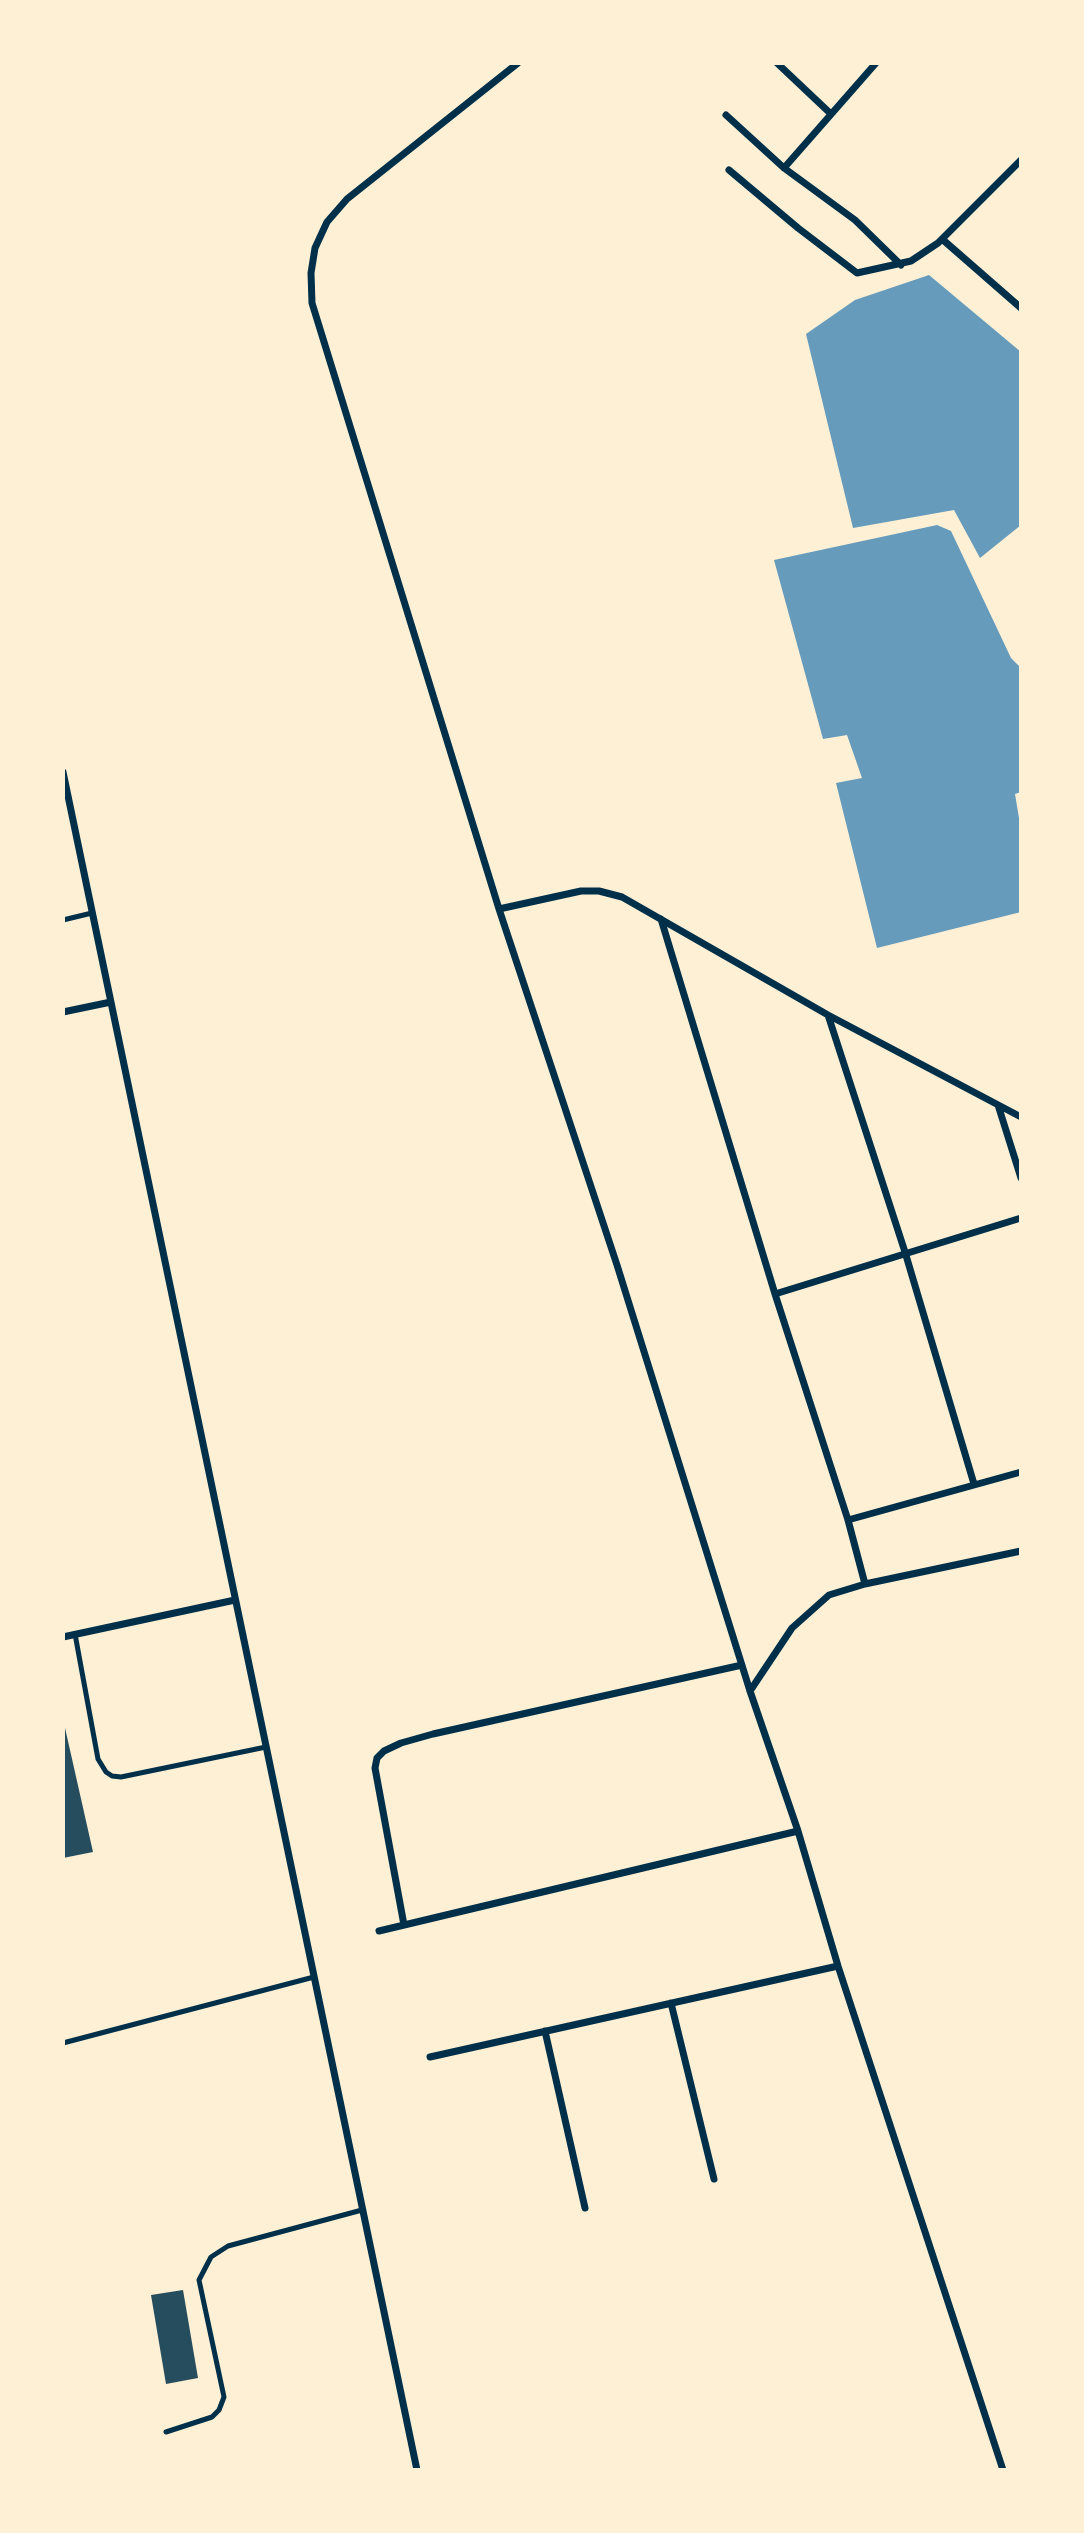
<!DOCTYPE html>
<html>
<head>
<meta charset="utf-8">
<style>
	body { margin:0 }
	#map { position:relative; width:1084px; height:2533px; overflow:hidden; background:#fdf0d5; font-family:Jost,sans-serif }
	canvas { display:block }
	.frame { position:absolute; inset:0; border:65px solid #fdf0d5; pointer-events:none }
</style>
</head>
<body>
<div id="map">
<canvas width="1084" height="2533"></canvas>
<div class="frame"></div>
</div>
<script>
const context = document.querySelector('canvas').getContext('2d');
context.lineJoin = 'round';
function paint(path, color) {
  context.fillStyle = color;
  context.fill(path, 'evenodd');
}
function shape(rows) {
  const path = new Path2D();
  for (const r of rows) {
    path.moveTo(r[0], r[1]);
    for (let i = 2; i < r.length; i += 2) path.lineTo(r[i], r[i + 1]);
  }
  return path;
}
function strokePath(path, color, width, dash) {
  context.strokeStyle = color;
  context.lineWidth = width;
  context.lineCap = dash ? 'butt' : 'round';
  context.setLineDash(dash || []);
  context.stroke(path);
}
paint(shape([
	[929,275,1021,352,1021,525,980,558,954,510,853,528,806,334,855,300],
	[937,525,951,531,1011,658,1021,668,1021,792,1015,794,1021,830,1021,912,877,948,836,783,862,778,847,735,823,739,774,560]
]), '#669bbc');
paint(shape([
	[63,1719,93,1852,63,1858],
	[183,2290,198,2378,166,2384,151,2295]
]), '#264d5e');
strokePath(shape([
	[63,920,92,913],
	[75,1634,98,1759,106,1772,112,1776,121,1777,266,1747],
	[63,2043,314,1977],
	[166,2432,212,2417,219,2410,224,2397,199,2280,211,2257,228,2246,362,2210]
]), '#003049', 5);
strokePath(shape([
	[518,63,347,199,327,222,315,248,311,273,312,303,499,909,617,1265,750,1691,798,1831,838,1966,1003,2470],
	[777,63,831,114],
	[726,115,784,168,855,220,901,265],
	[784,168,876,63],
	[729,170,798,228,857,273,911,261,938,243,1021,160],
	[942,239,1021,308],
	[63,772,417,2470],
	[499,909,581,891,599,891,622,897,828,1015,1021,1117],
	[661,919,775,1294,848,1520,865,1584],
	[63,1012,111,1002],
	[828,1015,905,1252,974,1484],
	[998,1105,1021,1178],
	[775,1294,1021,1218],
	[848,1520,1021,1472],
	[63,1637,235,1600],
	[750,1691,792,1628,829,1595,865,1584,1021,1551],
	[404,1925,375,1768,377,1758,384,1751,401,1743,433,1734,742,1665],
	[379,1931,798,1831],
	[671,2003,714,2179],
	[545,2031,585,2208],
	[430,2057,838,1966]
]), '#003049', 7);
</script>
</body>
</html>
